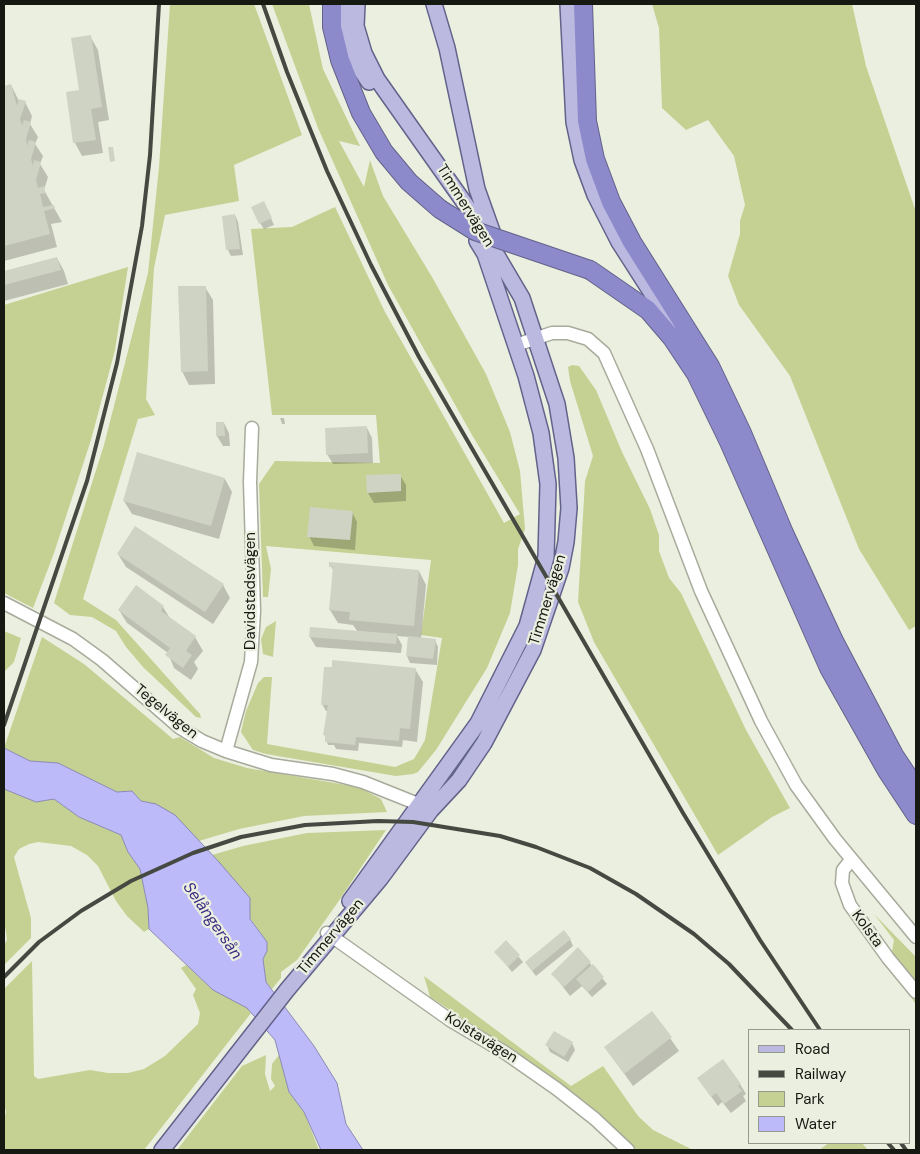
<!DOCTYPE html>
<html>
<head>
<meta charset="utf-8">
<style>
	body { margin:0 }
	#map { position:relative; width:920px; height:1154px; overflow:hidden; background:#ebefdf; font-family:"DM Sans",sans-serif }
	canvas { display:block }
	.frame { position:absolute; inset:0; border:5px solid #161812; pointer-events:none }
	.legend { position:absolute; left:748px; top:1029px; width:162px; height:115px; box-sizing:border-box; background:#ebefdf; border:1px solid #96998d; margin:0; padding:6px 9px; list-style:none; font-size:15px; color:#161812 }
	.legend li { display:flex; align-items:center; gap:10px; height:25px }
	.legend b { width:25px; border:1px solid #96998d }
</style>
</head>
<body>
<div id="map">
<canvas width="920" height="1154"></canvas>
<div class="frame"></div>
<ul class="legend">
<li><b style="height:6px;background:#bbb9e0"></b>Road</li>
<li><b style="height:6px;background:#464941"></b>Railway</li>
<li><b style="height:14px;background:#c4d193"></b>Park</li>
<li><b style="height:14px;background:#bcbaf8"></b>Water</li>
</ul>
</div>
<script>
const context = document.querySelector('canvas').getContext('2d');
context.lineJoin = 'round';
function paint(path, color) {
  context.fillStyle = color;
  context.fill(path, 'evenodd');
}
function shape(rows) {
  const path = new Path2D();
  for (const r of rows) {
    path.moveTo(r[0], r[1]);
    for (let i = 2; i < r.length; i += 2) path.lineTo(r[i], r[i + 1]);
  }
  return path;
}
function strokePath(path, color, width, dash) {
  context.strokeStyle = color;
  context.lineWidth = width;
  context.lineCap = dash ? 'butt' : 'round';
  context.setLineDash(dash || []);
  context.stroke(path);
}
function label(font, color, halo, rows, align = 'center') {
  context.font = font + ' "DM Sans",sans-serif';
  context.lineWidth = 4.5;
  context.setLineDash([]);
  context.textBaseline = 'middle';
  context.strokeStyle = halo;
  context.fillStyle = color;
  for (const [text, x, y, turn = 0] of rows) {
    context.save();
    context.translate(x, y);
    context.rotate((+turn || 0) * Math.PI / 180);
    context.textAlign = isNaN(turn) ? turn : align;
    if (halo) context.strokeText(text, 0, 0);
    context.fillText(text, 0, 0);
    context.restore();
  }
}
paint(shape([
	[170,4,254,4,302,135,234,165,239,201,165,215,154,268,146,399,155,415,138,419,83,599,116,620,200,714,201,718,196,717,143,667,126,647,116,631,92,617,70,615,54,603,104,445,148,273,159,167],
	[272,4,309,4,323,69,360,146,339,141,364,187,370,160,383,196,432,277,486,374,510,432,520,471,525,529,518,549,518,565,510,613,487,668,436,750,418,772,413,774,396,776,266,754,253,750,241,732,246,711,258,683,264,677,272,677,267,744,395,767,414,759,425,740,442,638,421,635,431,560,266,546,271,569,268,597,263,597,259,484,275,461,380,463,376,415,272,415,251,229,292,227,335,207,385,312,504,523,520,514,472,435,388,285,318,128],
	[652,4,852,4,866,66,916,212,916,626,909,630,859,549,790,376,739,305,728,276,740,234,740,221,745,205,734,156,708,120,686,130,662,108,659,28],
	[128,267,115,350,91,440,54,553,33,608,4,593,4,305],
	[572,365,579,366,596,390,622,452,650,509,659,535,659,551,669,578,681,593,746,730,790,808,772,817,718,855,594,642,578,602,585,481,593,456,570,381,568,367],
	[276,621,273,657,263,654,261,639,266,627],
	[4,631,21,638,14,662,4,672],
	[42,637,84,664,173,739,180,737,214,758,247,768,358,787,381,799,387,812,304,816,239,829,199,841,156,804,141,801,132,791,117,792,58,763,30,761,4,748],
	[4,789,36,802,54,799,79,817,121,835,128,852,140,869,148,908,149,929,144,932,127,916,116,901,98,866,87,855,71,846,38,842,29,844,19,849,14,857,31,918,31,938,4,965,4,947,7,939,4,920],
	[386,830,336,905,297,960,281,972,281,978,272,989,266,982,263,959,267,951,267,942,250,918,250,898,212,855,243,846,307,833],
	[874,914,916,957,916,1005,890,963,894,940],
	[32,961,34,1076,38,1079,90,1070,108,1073,128,1073,144,1069,165,1056,198,1024,200,1013,193,995,196,989,181,968,186,965,213,990,247,1008,251,1013,144,1150,4,1150,4,1118,6,1112,4,1104,4,989],
	[424,976,571,1086,603,1066,638,1116,653,1130,693,1150,637,1150,551,1076,430,997],
	[266,1055,265,1074,270,1091,275,1086,271,1079,272,1064,279,1055,289,1092,304,1112,319,1150,177,1150,242,1066],
	[829,1143,862,1143,868,1150,819,1150]
]), '#c4d193');
const water = shape([
	[4,748,30,761,58,763,117,792,132,791,141,801,156,804,175,815,219,862,250,898,250,919,267,942,267,951,263,959,266,982,314,1046,337,1083,346,1124,363,1150,321,1150,304,1112,289,1092,275,1040,247,1008,213,990,149,929,148,908,140,869,128,852,121,835,79,817,54,799,36,802,4,789,4,748]
]);
paint(water, '#bcbaf8');
strokePath(water, '#8a89b3', 1);
paint(shape([
	[90,36,98,50,109,120,98,122,103,153,82,156,75,143,67,93,80,91],
	[11,85,19,101,25,102,32,116,30,124,38,137,35,144,43,156,40,164,48,177,44,190,62,222,51,224,57,247,4,261,4,87],
	[267,209,274,225,264,229,260,223],
	[235,215,238,222,243,255,231,256,228,250,223,217],
	[57,258,64,271,68,284,4,301,4,272],
	[205,287,213,300,215,384,189,385,182,371],
	[280,418,284,418,285,424,282,424],
	[217,423,224,423,229,433,230,446,223,446,217,436],
	[367,428,372,438,373,463,333,464,327,454],
	[400,475,406,485,406,501,374,503,368,493],
	[225,479,232,492,219,539,132,514,124,501],
	[352,512,357,522,355,550,314,546,309,536],
	[118,554,223,585,230,598,213,624,126,567],
	[330,563,419,571,426,585,421,639,435,640,438,647,437,665,410,663,407,656,409,637,397,636,402,645,401,653,316,647,310,637,358,632,353,625,338,623,330,610,334,573],
	[163,607,171,620,195,637,203,651,194,662,198,669,191,680,174,668,168,653,127,623,119,610],
	[415,669,423,682,417,742,403,740,402,747,359,743,358,751,336,749,334,745,328,745,324,734,329,711,326,711,322,704],
	[570,939,573,946,536,976,526,963],
	[506,942,523,962,512,972,496,952],
	[578,949,607,984,592,997,582,986,570,996,553,974],
	[652,1012,679,1051,633,1086,606,1048],
	[572,1043,575,1050,568,1062,550,1052,547,1045],
	[740,1084,746,1094,743,1096,746,1101,731,1113,722,1102,718,1106,705,1088]
]), '#0003');
paint(shape([
	[91,35,102,107,91,109,96,140,73,143,66,92,79,90,71,38],
	[11,84,17,106,19,99,26,101,20,119,22,126,24,120,31,122,26,139,27,146,29,140,36,142,31,159,33,166,34,160,41,162,36,180,38,188,44,186,45,193,40,194,43,207,54,205,55,208,44,211,50,234,4,246,4,86],
	[108,147,113,147,115,161,110,162],
	[264,201,272,218,259,224,251,207],
	[235,214,240,249,226,250,222,216],
	[57,257,61,270,4,285,4,271],
	[178,286,206,286,208,371,181,372],
	[216,422,224,422,225,436,216,436],
	[367,426,368,453,326,455,325,428],
	[137,452,225,478,211,526,123,501],
	[401,474,401,491,367,493,366,475],
	[310,507,353,511,350,540,307,537],
	[135,526,224,584,205,612,117,554],
	[329,562,419,570,414,626,349,620,350,612,329,610,333,567,329,567],
	[136,585,164,606,161,611,196,636,186,651,192,655,183,668,165,655,170,648,118,610],
	[310,627,397,634,396,644,309,637],
	[408,636,436,639,433,659,406,656],
	[332,660,416,668,410,729,400,728,399,741,356,737,355,745,325,742,325,735,323,735,328,705,321,705,324,667,332,667],
	[564,930,571,939,532,971,525,962],
	[506,940,520,955,508,967,494,952],
	[578,947,591,962,564,987,551,974],
	[593,964,604,977,588,992,576,979],
	[652,1011,672,1037,624,1074,604,1047],
	[554,1031,573,1042,564,1057,545,1045],
	[723,1059,741,1084,738,1086,742,1091,724,1104,716,1093,711,1097,697,1078]
]), '#cfd3c3');
const minor = shape([
	[516,345,552,333,568,333,588,339,604,353,647,449,701,591,761,721,796,785,835,839,916,937],
	[4,603,73,639,102,660,179,727,202,741,226,751,271,765,333,774,363,782,428,808],
	[226,751,251,662,254,611,250,482,252,428],
	[851,860,843,870,842,883,850,905,888,958,916,992],
	[327,933,450,1020,504,1052,557,1089,595,1119,628,1150]
]);
const major = shape([
	[346,4,347,32,357,64,369,82],
	[434,4,447,48,477,189,493,234],
	[568,4,574,122,582,160,595,195,619,242,683,342],
	[350,901,478,723,527,626,546,557,548,484,541,433,526,376,485,254,477,241],
	[162,1150,287,990,380,879,431,810,459,780,484,743,533,650,561,568,566,542,569,508,566,458,557,404,522,298,473,215,377,79,364,53,356,26,357,4]
]);
const highway = shape([
	[332,4,332,27,340,60,361,113,384,152,409,182,440,209],
	[583,4,587,121,595,159,611,202,632,242,710,366,742,433,784,533,834,641,894,755,916,788],
	[590,270,648,310,672,338,696,374,729,442,829,668,887,771,916,815]
]);
strokePath(minor, '#a8ab9c', 15);
strokePath(major, '#63628a', 18);
strokePath(highway, '#63628a', 20);
strokePath(minor, '#fff', 12);
strokePath(major, '#bbb9e0', 15);
strokePath(highway, '#8d8acb', 18);
strokePath(shape([
	[263,4,287,72,327,171,371,265,419,357,683,813,760,940,820,1030],
	[4,725,87,481,117,363,142,226,150,155,159,4],
	[4,977,39,942,81,911,131,881,193,853,241,837,305,825,378,821,413,822,500,836,536,847,590,868,636,894,694,934,729,964,792,1030],
	[888,1143,894,1150],
	[901,1143,906,1150]
]), '#464941', 4);
const highwayBridge = shape([
	[440,209,475,231,590,270]
]);
strokePath(highwayBridge, '#63628a', 20, []);
strokePath(highwayBridge, '#8d8acb', 18);
label('15px', '#161812', '#ebefdf', [
	["Timmervägen",465,206,58],
	["Davidstadsvägen",251,591,-90],
	["Timmervägen",548,600,-73],
	["Tegelvägen",166,712,39],
	["Kolsta",867,929,54],
	["Timmervägen",331,937,-50],
	["Kolstavägen",481,1038,32]
]);
label('italic 16px', '#3d2c82', '#ebefdf', [
	["Selångersån",212,921,55]
]);
</script>
</body>
</html>
